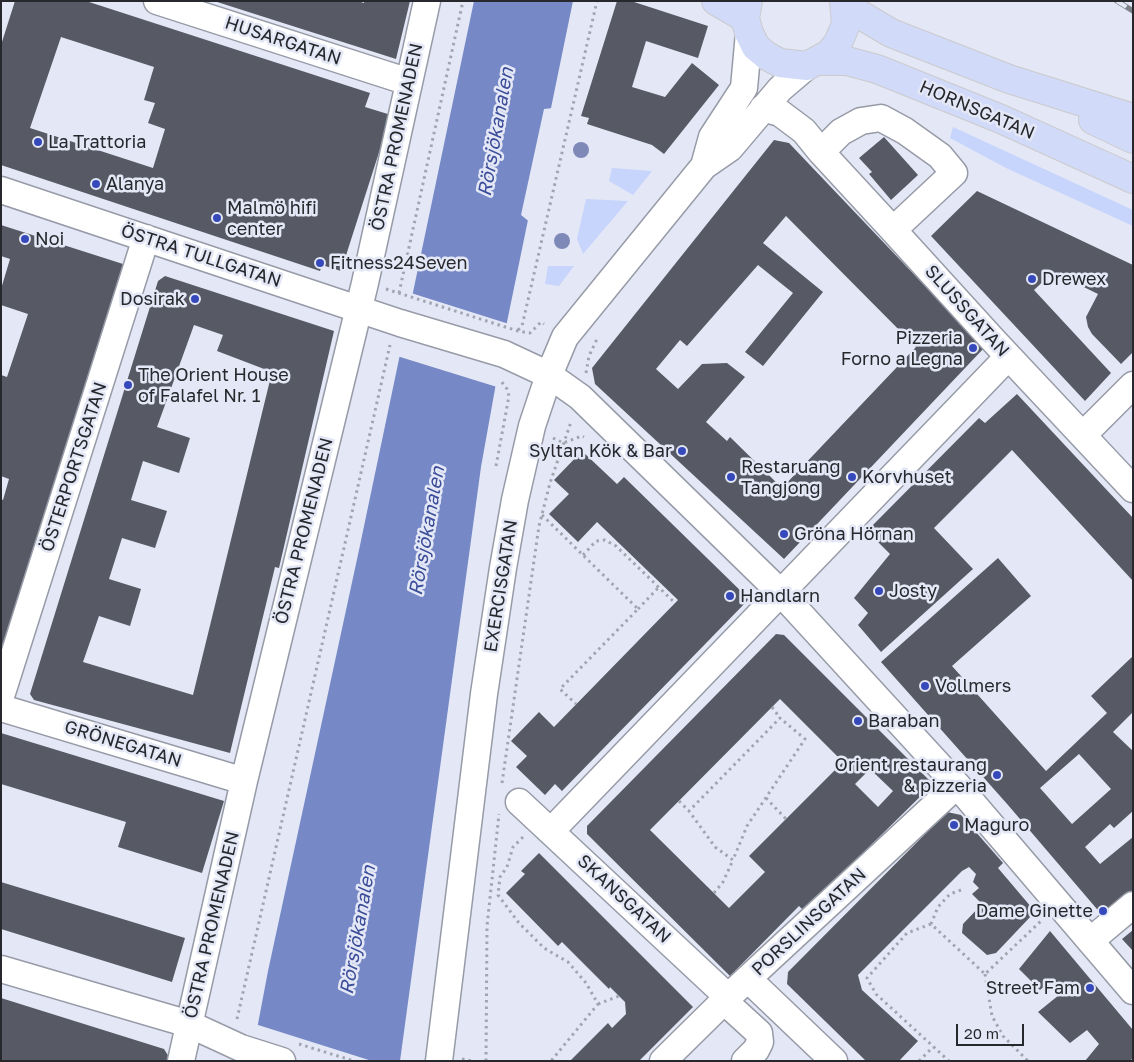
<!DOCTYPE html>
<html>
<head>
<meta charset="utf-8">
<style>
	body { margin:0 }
	#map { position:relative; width:1134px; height:1062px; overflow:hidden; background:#e4e8f6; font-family:"Golos Text",sans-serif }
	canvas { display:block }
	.frame { position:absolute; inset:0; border:2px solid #26282d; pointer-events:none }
	.scale { position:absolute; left:956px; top:1024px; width:68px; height:22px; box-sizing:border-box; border:2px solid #26282d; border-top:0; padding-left:6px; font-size:15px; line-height:18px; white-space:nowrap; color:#26282d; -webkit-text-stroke:4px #e4e8f6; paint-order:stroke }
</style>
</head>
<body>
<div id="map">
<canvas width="1134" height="1062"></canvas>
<div class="frame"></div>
<div class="scale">20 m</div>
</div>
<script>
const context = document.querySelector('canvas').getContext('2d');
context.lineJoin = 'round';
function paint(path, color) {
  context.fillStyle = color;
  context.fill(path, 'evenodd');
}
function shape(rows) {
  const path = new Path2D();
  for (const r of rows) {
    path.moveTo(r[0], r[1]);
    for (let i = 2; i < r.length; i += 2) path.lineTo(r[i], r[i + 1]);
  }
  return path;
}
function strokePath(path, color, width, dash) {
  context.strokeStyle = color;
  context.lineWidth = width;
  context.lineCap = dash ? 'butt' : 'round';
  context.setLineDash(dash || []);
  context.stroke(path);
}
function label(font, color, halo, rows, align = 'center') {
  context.font = font + ' "Golos Text",sans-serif';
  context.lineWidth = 5;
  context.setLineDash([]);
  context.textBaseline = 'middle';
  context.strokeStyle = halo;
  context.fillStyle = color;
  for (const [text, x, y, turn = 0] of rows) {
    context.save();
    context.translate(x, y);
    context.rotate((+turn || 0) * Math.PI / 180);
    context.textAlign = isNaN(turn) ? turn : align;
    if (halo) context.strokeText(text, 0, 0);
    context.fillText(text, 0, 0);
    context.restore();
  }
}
paint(shape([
	[953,127,1133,210,1133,226,1006,168,950,138],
	[612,168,652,171,633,195,609,181],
	[586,199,628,201,583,254,577,239],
	[548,266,574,266,559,286,545,284]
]), '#c7d4fb');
paint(shape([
	[474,1,573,1,507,322,481,467,400,1061,251,1061,268,971,359,550]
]), '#7689c6');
paint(shape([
	[555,103,532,220,531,223,521,215,544,109,553,108],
	[411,293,509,324,497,387,397,356],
	[255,1024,372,1061,248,1061]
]), '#e4e8f6');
paint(shape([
	[15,1,86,1,370,93,365,107,391,115,341,271,322,265,320,271,1,165,1,45],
	[61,37,154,67,144,100,155,103,148,123,165,129,153,168,30,128],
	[214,1,358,1,364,3,364,1,410,1,396,59],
	[617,1,631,1,708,26,698,58,646,41,632,87,665,97,692,63,719,85,664,154,652,145,587,124,589,118,581,116],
	[884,137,918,175,891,200,869,174,872,172,859,158],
	[774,140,789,143,984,348,784,559,595,384,592,368],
	[786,216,916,347,782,488,730,437,727,441,706,422,745,377,727,363,702,364,678,389,656,369,680,340,687,346,758,265,793,293,745,352,763,366,823,292,763,243],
	[977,191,1133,265,1133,352,1121,364,1092,334,1088,327,1086,317,1098,294,1053,272,1034,290,1111,373,1085,401,931,236],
	[1,225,123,264,2,649,1,499,3,500,9,479,1,476,1,375,7,377,28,314,1,305,1,289,10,259,1,256],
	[165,276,334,331,279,568,275,567,230,753,34,700,30,694,158,281],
	[194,325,223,335,217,351,272,372,193,695,83,662,99,616,130,626,141,589,109,579,122,538,155,548,167,511,131,500,143,461,179,473,190,438,157,427],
	[1017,394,1133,518,1133,581,1012,450,934,528,973,569,881,652,858,625,868,613,854,598,890,554,867,531,979,418,985,423],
	[582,451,617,484,624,477,749,599,562,791,555,784,545,795,516,767,527,756,511,741,539,712,554,727,678,600,597,522,578,542,549,514,569,494,554,480],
	[998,558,1031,596,952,666,1046,771,1107,713,1091,696,1133,656,1133,712,1113,732,1133,751,1133,811,1114,828,1110,824,1085,847,1100,864,1133,837,1133,895,1102,915,1008,805,881,662],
	[1079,754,1111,789,1072,824,1040,788],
	[776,634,784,635,933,784,804,911,799,906,730,976,587,834,587,826],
	[780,699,843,762,749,856,765,872,729,908,650,830],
	[870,769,893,791,878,807,855,784],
	[1,733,224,801,202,873,118,847,126,822,1,784],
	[947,812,961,815,1003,863,998,868,1032,908,1032,915,996,953,987,955,962,933,963,924,982,904,972,894,979,888,973,882,976,874,969,867,962,871,858,975,862,990,918,1041,899,1061,866,1061,787,984,788,972],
	[539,853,693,1007,639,1061,570,1061,608,1023,612,1028,626,1014,625,1002,610,987,609,989,562,942,558,946,506,893,525,874,521,871],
	[1,882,185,938,172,982,1,929],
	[1133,930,1133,951,1122,939],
	[1050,931,1133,1030,1133,1058,1130,1061,1085,1061,1099,1044,1087,1030,1070,1043,1038,1012,1059,995,1048,983,1040,990,1019,969],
	[1,998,164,1049,169,1057,168,1061,1,1061]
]), '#575a65');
const minor = shape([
	[157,1,409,82],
	[763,108,780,113,804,131,821,152,893,230,994,341,1133,489],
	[821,152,841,132,861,121,881,118,905,131,940,156,954,173,893,230],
	[704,166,712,137,744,88,749,33],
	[1,190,400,323,504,354,549,375,580,397,780,592,957,785,1133,991],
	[1083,435,1133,385],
	[1,696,146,238],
	[1,708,244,781],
	[519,802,728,997],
	[551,831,1008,357],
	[1090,941,1133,905],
	[1,969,189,1024,241,1048,282,1061],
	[748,979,834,1061],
	[724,1001,759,1033,760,1042,756,1050,745,1061],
	[181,1061,244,781,365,283,427,1],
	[439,1061,484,694,503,568,515,500,532,426,549,375,565,337,704,166,730,148,780,89,807,66],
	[663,1061,728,997,957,785]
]);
const major = shape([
	[716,1,745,18],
	[748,1,745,18,749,33,756,47,767,56,780,63,807,66,829,54,838,43,846,24,844,1],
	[845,3,859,14,891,33,1009,79,1133,118],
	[816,61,847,61,877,69,1001,119,1133,179],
	[1093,120,1133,139]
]);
strokePath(minor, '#979ba7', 29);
strokePath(major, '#cbcbcd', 30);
strokePath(shape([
	[386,289,518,331,530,333,541,322,544,324],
	[399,293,463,1],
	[518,330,522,326,597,1],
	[586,373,589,356,597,339],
	[553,438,563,443,582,436,584,437],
	[496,466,509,396,507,389,501,381],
	[542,515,638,609,560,689,576,704],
	[583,555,596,541,605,540,616,546,675,603],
	[638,609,659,587],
	[772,707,780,718],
	[502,783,539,526,550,483,571,422],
	[766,798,786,819],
	[679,801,689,811,780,718,805,739,747,826,733,860,715,847,689,811],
	[523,837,513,847,507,867,500,877,498,895,519,923,544,948,568,962,586,983,598,1004,551,1061],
	[961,890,950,894,938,907,931,924,985,974,1041,921],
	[714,893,723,882,733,860],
	[931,924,907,933,867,978,876,994,949,1061],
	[985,974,992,1016,1003,1036,1028,1061],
	[598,1004,619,996],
	[237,1019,390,345],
	[299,1044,354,1061],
	[462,1059,473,1061],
	[486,1061,487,926,499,814],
	[919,1061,933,1047]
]), '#a1a5b0', 3, [2.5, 4]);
strokePath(minor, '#fff', 26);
strokePath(major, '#d1daf8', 28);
const rail = shape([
	[1117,1,1133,11]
]);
strokePath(rail, '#7f828b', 5.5);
strokePath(rail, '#e4e8f6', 4, [11]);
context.fillStyle = '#7f89b8';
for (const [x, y] of [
	[581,150],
	[562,241]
]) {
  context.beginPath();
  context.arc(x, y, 8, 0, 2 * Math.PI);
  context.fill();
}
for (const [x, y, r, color] of [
	[38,142,5,"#3649bb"],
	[96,184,5,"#3649bb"],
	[217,218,5,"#3649bb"],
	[25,239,5,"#3649bb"],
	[320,263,5,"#3649bb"],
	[1032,279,5,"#3649bb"],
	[195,299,5,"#3649bb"],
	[973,348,5,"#3649bb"],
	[128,385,5,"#3649bb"],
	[682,451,5,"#3649bb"],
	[731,477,5,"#3649bb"],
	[852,477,5,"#3649bb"],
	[784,534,5,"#3649bb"],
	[879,591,5,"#3649bb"],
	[730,596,5,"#3649bb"],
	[925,686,5,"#3649bb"],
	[858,721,5,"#3649bb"],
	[997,775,5,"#3649bb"],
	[954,825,5,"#3649bb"],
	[1103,911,5,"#3649bb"],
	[1090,988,5,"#3649bb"]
]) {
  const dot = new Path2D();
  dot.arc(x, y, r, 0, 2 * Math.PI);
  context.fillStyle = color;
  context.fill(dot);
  strokePath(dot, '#e4e8f6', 2);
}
label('18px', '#26282d', '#e4e8f6', [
	["HUSARGATAN",283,41,18],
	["HORNSGATAN",977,110,23],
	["ÖSTRA PROMENADEN",397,137,-78],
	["ÖSTRA TULLGATAN",201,256,18],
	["SLUSSGATAN",967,311,48],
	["ÖSTERPORTSGATAN",74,467,-72],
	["ÖSTRA PROMENADEN",304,531,-76],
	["EXERCISGATAN",501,586,-81],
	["GRÖNEGATAN",123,744,17],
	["SKANSGATAN",624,899,43],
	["PORSLINSGATAN",809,922,-43],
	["ÖSTRA PROMENADEN",212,925,-77]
]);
label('18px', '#26282d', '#e4e8f6', [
	["La Trattoria",48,142],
	["Alanya",106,184],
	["Malmö hifi",227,208],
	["center",227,229],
	["Noi",35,239],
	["Fitness24Seven",330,263],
	["Drewex",1042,279],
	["Dosirak",185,299,"right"],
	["Pizzeria",963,338,"right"],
	["Forno a Legna",963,359,"right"],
	["The Orient House",138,375],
	["of Falafel Nr. 1",138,396],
	["Syltan Kök & Bar",672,451,"right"],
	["Restaruang",741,467],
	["Tangjong",741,488],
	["Korvhuset",862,477],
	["Gröna Hörnan",794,534],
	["Josty",889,591],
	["Handlarn",740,596],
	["Vollmers",935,686],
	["Baraban",868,721],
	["Orient restaurang",987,765,"right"],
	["& pizzeria",987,786,"right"],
	["Maguro",964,825],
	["Dame Ginette",1093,911,"right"],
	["Street Fam",1080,988,"right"]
], 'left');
label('italic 19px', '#3b4d98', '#e4e8f6', [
	["Rörsjökanalen",496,132,-80],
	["Rörsjökanalen",427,531,-80],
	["Rörsjökanalen",358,930,-80]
]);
</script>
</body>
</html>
